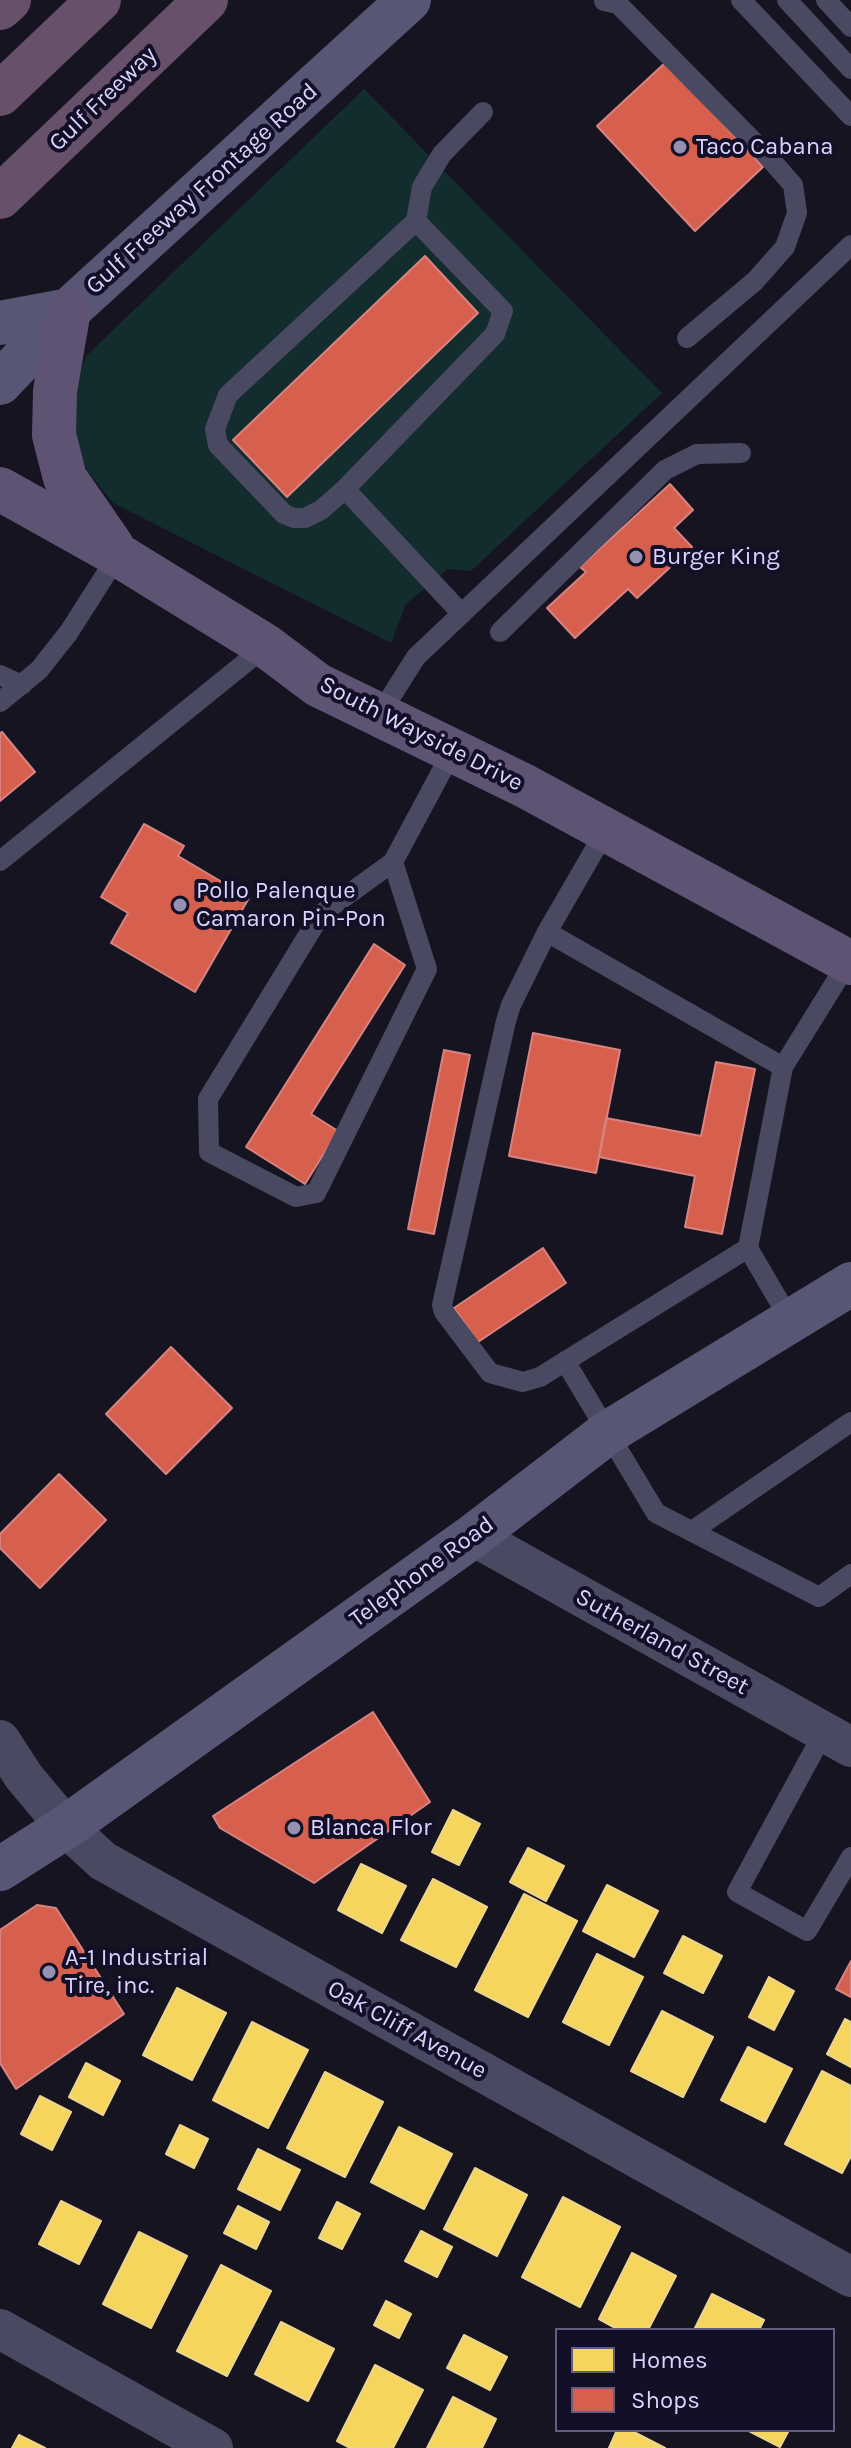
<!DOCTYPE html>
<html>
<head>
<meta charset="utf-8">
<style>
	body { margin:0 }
	#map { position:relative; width:851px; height:2448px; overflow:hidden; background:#161421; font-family:Karla,sans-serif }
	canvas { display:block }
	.legend { position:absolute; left:555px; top:2328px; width:280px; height:104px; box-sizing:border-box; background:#130f26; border:2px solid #625e7d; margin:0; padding:10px 14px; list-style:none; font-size:24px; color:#d9d4ff }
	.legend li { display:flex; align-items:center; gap:16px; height:40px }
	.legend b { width:40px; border:2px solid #625e7d }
</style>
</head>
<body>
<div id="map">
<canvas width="851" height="2448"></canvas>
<ul class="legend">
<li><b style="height:22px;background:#f6d55c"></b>Homes</li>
<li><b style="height:22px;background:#d6604d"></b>Shops</li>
</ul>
</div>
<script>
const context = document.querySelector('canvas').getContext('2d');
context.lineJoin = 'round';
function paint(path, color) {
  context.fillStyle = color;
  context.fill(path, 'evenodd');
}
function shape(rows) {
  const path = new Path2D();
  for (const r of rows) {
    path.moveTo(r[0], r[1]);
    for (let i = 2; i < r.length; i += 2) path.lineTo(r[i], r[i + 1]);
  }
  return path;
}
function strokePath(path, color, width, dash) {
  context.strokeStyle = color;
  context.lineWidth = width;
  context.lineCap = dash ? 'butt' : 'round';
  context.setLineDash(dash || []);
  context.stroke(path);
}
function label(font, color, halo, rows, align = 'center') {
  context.font = font + ' Karla,sans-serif';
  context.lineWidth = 8;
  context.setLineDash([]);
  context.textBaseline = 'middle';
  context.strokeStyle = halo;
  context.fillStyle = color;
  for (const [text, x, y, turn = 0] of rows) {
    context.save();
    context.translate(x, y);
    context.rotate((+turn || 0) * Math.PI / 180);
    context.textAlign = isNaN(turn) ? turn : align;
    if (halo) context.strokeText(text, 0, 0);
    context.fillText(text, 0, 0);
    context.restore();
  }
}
paint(shape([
	[364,89,662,393,471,571,448,569,406,604,391,643,113,503,88,472,72,436,71,396,86,356]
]), '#132c2d');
const homes = shape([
	[453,1810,480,1824,459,1865,432,1852,453,1810],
	[528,1848,564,1866,546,1901,510,1882,528,1848],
	[361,1864,406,1886,382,1933,338,1910,361,1864],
	[433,1879,487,1907,456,1967,401,1940,433,1879],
	[607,1885,658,1911,634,1957,583,1931,607,1885],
	[524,1894,577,1921,528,2017,475,1990,524,1894],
	[683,1936,722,1956,703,1993,664,1973,683,1936],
	[597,1954,643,1977,609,2045,563,2022,597,1954],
	[769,1977,794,1991,774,2030,749,2017,769,1977],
	[177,1988,226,2013,192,2080,143,2055,177,1988],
	[662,2011,713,2037,683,2097,631,2071,662,2011],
	[845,2019,851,2022,851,2067,827,2054,845,2019],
	[252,2022,308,2050,268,2128,213,2100,252,2022],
	[748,2047,792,2069,765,2122,721,2100,748,2047],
	[86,2063,120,2081,103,2115,69,2097,86,2063],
	[822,2071,851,2086,851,2156,842,2173,785,2144,822,2071],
	[325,2072,383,2102,345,2177,287,2148,325,2072],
	[40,2096,71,2112,52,2150,21,2134,40,2096],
	[180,2125,208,2139,194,2168,166,2154,180,2125],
	[399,2127,452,2154,424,2209,371,2182,399,2127],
	[258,2149,300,2170,280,2210,238,2189,258,2149],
	[475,2168,527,2195,497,2256,444,2229,475,2168],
	[563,2197,620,2227,580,2307,522,2277,563,2197],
	[61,2201,101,2221,79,2264,39,2244,61,2201],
	[337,2202,360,2214,342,2249,319,2238,337,2202],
	[238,2206,269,2222,256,2249,224,2233,238,2206],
	[421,2231,452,2247,437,2277,405,2261,421,2231],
	[139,2232,187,2256,151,2328,103,2304,139,2232],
	[632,2253,676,2276,648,2330,619,2330,599,2319,632,2253],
	[221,2265,271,2291,227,2376,177,2351,221,2265],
	[712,2294,764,2320,759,2330,694,2330,712,2294],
	[386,2301,411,2314,399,2338,374,2325,386,2301],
	[281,2322,334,2349,308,2401,255,2374,281,2322],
	[464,2335,507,2357,490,2390,447,2368,464,2335],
	[375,2365,423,2390,393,2448,350,2448,337,2441,375,2365],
	[453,2397,496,2419,482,2448,427,2448,453,2397],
	[617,2430,630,2430,665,2448,609,2448,617,2430],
	[747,2430,789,2430,780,2447,747,2430],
	[19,2435,45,2448,12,2448,19,2435]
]);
paint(homes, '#f6d55c');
strokePath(homes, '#edd58d', 2);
const shops = shape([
	[666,62,763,167,695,231,597,126,666,62],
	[425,256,478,313,287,497,233,440,425,256],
	[670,484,693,510,674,528,692,547,637,598,628,589,575,638,547,608,586,572,580,567,670,484],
	[2,732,35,772,0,801,0,733,2,732],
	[144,824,184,846,178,856,249,898,195,992,111,943,128,913,101,897,144,824],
	[374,944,405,965,311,1114,338,1131,305,1184,246,1147,374,944],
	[533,1033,620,1050,596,1173,509,1156,533,1033],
	[444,1050,470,1055,434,1234,408,1229,444,1050],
	[716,1062,755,1069,722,1234,685,1227,695,1176,599,1157,606,1118,701,1136,716,1062],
	[543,1248,566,1283,478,1342,454,1308,543,1248],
	[171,1347,232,1408,166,1474,106,1414,171,1347],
	[59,1474,106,1520,40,1588,0,1548,0,1534,59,1474],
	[373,1712,430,1802,314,1883,220,1828,213,1816,373,1712],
	[37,1905,56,1908,124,2014,16,2089,0,2063,0,1930,37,1905],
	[851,1961,851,1997,836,1989,851,1961]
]);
paint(shops, '#d6604d');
strokePath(shops, '#d78382', 2);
strokePath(shape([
	[741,0,851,116],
	[787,0,851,69],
	[826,0,851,27],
	[604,1,618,4,764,152,793,185,797,213,785,247,755,281,687,338],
	[416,221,422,187,442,154,483,112],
	[345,489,495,334,503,311,416,221,228,395,215,429,218,445,284,514,294,518,305,518,321,510,345,489,462,614],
	[500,632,665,470,697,454,741,453],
	[0,675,22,685],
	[0,702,39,670,69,632,118,555],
	[380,714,416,657,851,245],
	[606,830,547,932,783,1067],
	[0,861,266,646],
	[393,862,321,914,208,1099,209,1152,296,1197,316,1193,427,969,393,862,453,750],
	[547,932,511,1005,506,1021,442,1305,444,1312,490,1373,523,1382,540,1377,748,1248],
	[790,1320,748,1248,783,1067,848,962],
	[565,1361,656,1513,819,1597,851,1574],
	[692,1531,851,1422],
	[824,1732,737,1892,807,1931,851,1857]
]), '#4a4962', 20);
strokePath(shape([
	[473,1536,851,1747],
	[0,1740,24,1777,66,1827,103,1861,851,2277],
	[0,2329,213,2448]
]), '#4a4962', 40);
strokePath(shape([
	[0,323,69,310],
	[0,383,69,310,409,0],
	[0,1869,66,1827,473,1536,607,1433,851,1284]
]), '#575674', 44);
strokePath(shape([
	[69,310,55,391,54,435,65,478,112,546],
	[0,489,118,555,266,646,318,685,525,786,851,963]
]), '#5e5373', 44);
strokePath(shape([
	[0,8,9,0],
	[0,94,99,0],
	[0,197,206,0]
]), '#67516a', 44);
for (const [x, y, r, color] of [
	[680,147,8,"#9591b1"],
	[636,557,8,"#9591b1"],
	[180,905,8,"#9591b1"],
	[294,1828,8,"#9591b1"],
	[49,1972,8,"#9591b1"]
]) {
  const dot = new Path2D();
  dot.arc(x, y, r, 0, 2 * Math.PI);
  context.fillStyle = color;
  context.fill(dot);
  strokePath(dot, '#130f26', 3);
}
label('24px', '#d9d4ff', '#130f26', [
	["Gulf Freeway",103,99,-44],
	["Gulf Freeway Frontage Road",202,189,-42],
	["South Wayside Drive",421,734,27],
	["Telephone Road",422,1572,-36],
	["Sutherland Street",662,1642,29],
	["Oak Cliff Avenue",407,2030,29]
]);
label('24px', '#d9d4ff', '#130f26', [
	["Taco Cabana",696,147],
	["Burger King",652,557],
	["Pollo Palenque",196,891],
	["Camaron Pin-Pon",196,919],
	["Blanca Flor",310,1828],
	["A-1 Industrial",65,1958],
	["Tire, inc.",65,1986]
], 'left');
</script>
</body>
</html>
